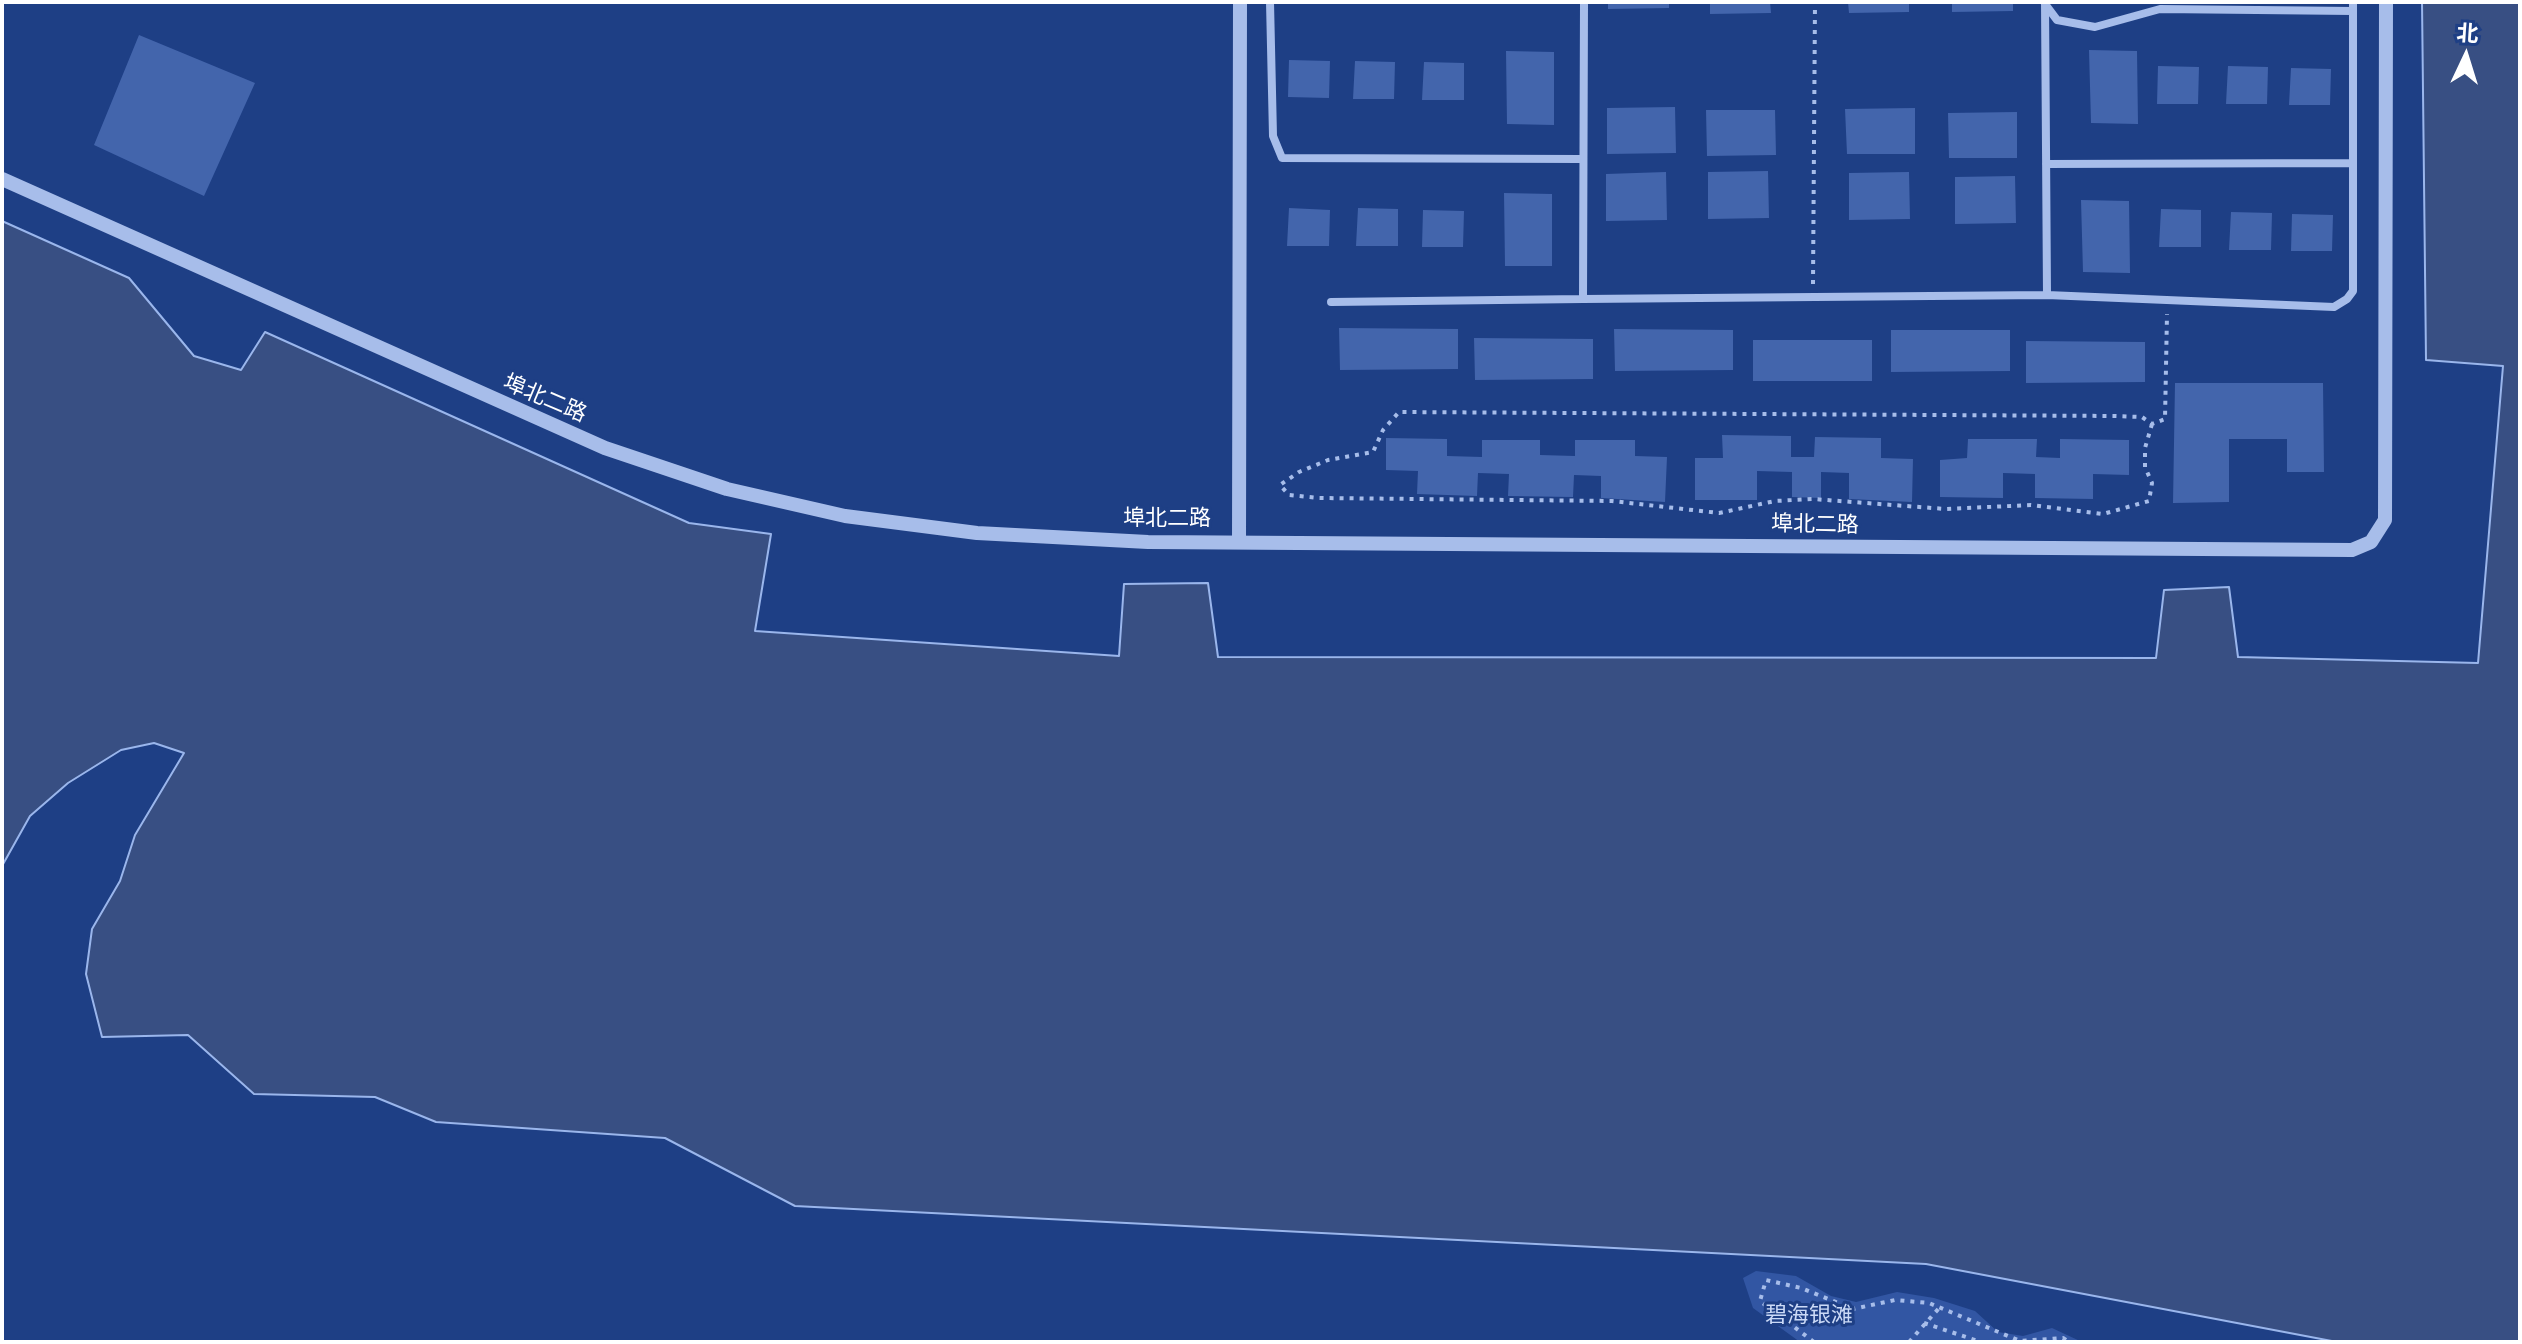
<!DOCTYPE html>
<html>
<head>
<meta charset="utf-8">
<style>
	body { margin:0 }
	#map { position:relative; width:2522px; height:1344px; overflow:hidden; background:#1e3f85; font-family:Barlow,"Noto Sans SC",sans-serif }
	canvas { display:block }
	.frame { position:absolute; inset:0; border:4px solid #fff; pointer-events:none }
	.north { position:absolute; left:2426px; top:16px; width:80px; height:80px; -webkit-text-stroke:6px #1e3f85; paint-order:stroke; rotate:4deg; font-size:22px; font-weight:700; line-height:32px; text-align:center; color:#fff }
	.north::after { content:''; display:block; margin:auto; width:28px; height:36px; background:#fff; clip-path:polygon(50% 0,100% 100%,50% 72%,0 100%) }
</style>
</head>
<body>
<div id="map">
<canvas width="2522" height="1344"></canvas>
<div class="frame"></div>
<div class="north">北</div>
</div>
<script>
const context = document.querySelector('canvas').getContext('2d');
context.lineJoin = 'round';
function paint(path, color) {
  context.fillStyle = color;
  context.fill(path, 'evenodd');
}
function shape(rows) {
  const path = new Path2D();
  for (const r of rows) {
    path.moveTo(r[0], r[1]);
    for (let i = 2; i < r.length; i += 2) path.lineTo(r[i], r[i + 1]);
  }
  return path;
}
function strokePath(path, color, width, dash) {
  context.strokeStyle = color;
  context.lineWidth = width;
  context.lineCap = dash ? 'butt' : 'round';
  context.setLineDash(dash || []);
  context.stroke(path);
}
function label(font, color, halo, rows, align = 'center') {
  context.font = font + ' Barlow,"Noto Sans SC",sans-serif';
  context.lineWidth = 6;
  context.setLineDash([]);
  context.textBaseline = 'middle';
  context.strokeStyle = halo;
  context.fillStyle = color;
  for (const [text, x, y, turn = 0] of rows) {
    context.save();
    context.translate(x, y);
    context.rotate((+turn || 0) * Math.PI / 180);
    context.textAlign = isNaN(turn) ? turn : align;
    if (halo) context.strokeText(text, 0, 0);
    context.fillText(text, 0, 0);
    context.restore();
  }
}
paint(shape([
	[1756,1271,1796,1276,1831,1296,1856,1302,1897,1292,1934,1298,1975,1311,1998,1332,2023,1336,2052,1328,2082,1342,1800,1342,1753,1308,1743,1278]
]), '#3256a3');
const water = shape([
	[2422,2,2520,2,2520,1342,2337,1342,1926,1264,795,1206,665,1138,436,1122,375,1097,254,1094,188,1035,102,1037,86,974,92,929,120,881,135,835,184,753,154,743,121,750,68,783,30,816,2,866,2,221,129,278,194,356,241,370,265,332,689,523,771,534,755,631,1119,656,1124,584,1208,583,1218,657,2156,658,2164,590,2229,587,2238,657,2478,663,2503,366,2426,360,2422,2]
]);
paint(water, '#384f83');
strokePath(water, '#9ab6ec', 2);
paint(shape([
	[1608,2,1669,2,1669,8,1608,9],
	[1710,2,1770,2,1771,13,1710,14],
	[1848,2,1909,2,1909,12,1849,13],
	[1952,2,2013,2,2013,11,1952,12],
	[139,35,255,83,204,196,94,145],
	[2089,50,2137,51,2138,124,2091,123],
	[1506,51,1554,52,1554,125,1507,124],
	[1289,60,1330,61,1329,98,1288,97],
	[1355,61,1395,62,1394,99,1353,99],
	[1424,62,1464,63,1464,100,1422,100],
	[2158,66,2199,67,2198,104,2157,104],
	[2228,66,2268,67,2267,104,2226,104],
	[2291,68,2331,69,2330,105,2289,105],
	[1675,107,1676,153,1607,154,1607,108],
	[1915,108,1915,154,1847,154,1845,109],
	[1706,110,1775,110,1776,155,1707,156],
	[2017,112,2017,158,1949,158,1948,113],
	[1768,171,1769,218,1708,219,1708,172],
	[1666,172,1667,220,1606,221,1606,174],
	[1909,172,1910,219,1849,220,1849,173],
	[2015,176,2016,223,1955,224,1955,177],
	[1504,193,1552,194,1552,266,1505,266],
	[2081,200,2129,201,2130,273,2083,272],
	[1289,208,1330,210,1329,246,1287,246],
	[1358,208,1398,209,1398,246,1356,246],
	[2161,209,2201,210,2201,247,2159,247],
	[1423,210,1464,211,1463,247,1422,247],
	[2231,212,2272,213,2271,250,2229,250],
	[2292,214,2333,215,2332,251,2291,251],
	[1339,328,1458,329,1458,369,1340,370],
	[1614,329,1733,330,1733,370,1615,371],
	[1891,330,2010,330,2010,371,1891,372],
	[1474,338,1593,339,1593,379,1475,380],
	[1753,340,1872,340,1872,381,1753,381],
	[2026,341,2145,342,2145,382,2026,383],
	[2175,383,2323,383,2324,472,2287,472,2287,439,2229,439,2229,502,2173,503],
	[1722,435,1791,436,1791,457,1814,457,1815,437,1881,438,1881,458,1913,459,1912,502,1849,499,1849,473,1821,472,1821,498,1792,497,1792,472,1757,471,1757,500,1695,500,1695,458,1723,458],
	[1386,438,1447,439,1447,456,1482,457,1482,440,1540,440,1540,455,1575,456,1575,440,1635,440,1635,456,1667,457,1665,502,1601,498,1601,476,1574,475,1573,497,1508,496,1509,474,1478,473,1477,496,1417,494,1418,471,1386,470],
	[1968,439,2037,439,2036,457,2060,458,2060,439,2129,440,2129,475,2093,474,2093,499,2035,498,2035,474,2003,473,2003,498,1940,497,1940,460,1967,458]
]), '#4365ac');
strokePath(shape([
	[1813,284,1815,2],
	[2152,424,2145,448,2145,467,2152,483,2149,501,2103,514,2031,505,1946,509,1813,499,1775,501,1719,513,1612,501,1319,498,1289,495,1280,485,1299,472,1328,460,1373,452,1383,430,1399,412,2115,416,2142,417,2152,424,2165,419,2167,314],
	[1924,1323,1981,1342],
	[1814,1342,1760,1301,1766,1280,1801,1288,1853,1309,1895,1300,1929,1303,2020,1341,2063,1338,2069,1342],
	[1909,1342,1940,1307]
]), '#a7bdea', 4, [4, 6]);
strokePath(shape([
	[1270,2,1273,136,1282,158,1581,159],
	[1584,2,1583,299,2047,295,2045,2],
	[2045,4,2057,20,2095,27,2160,9,2353,11],
	[2046,164,2352,163],
	[2047,295,2334,307,2347,299,2353,291,2353,2],
	[1331,302,1583,299]
]), '#a7bdea', 8);
strokePath(shape([
	[2,179,605,448,727,489,845,516,977,533,1148,542,2352,550,2371,542,2385,520,2386,2],
	[1239,540,1240,2]
]), '#a7bdea', 14);
label('22px', '#fff', '#1e3f85', [
	["埠北二路",545,398,23],
	["埠北二路",1167,518],
	["埠北二路",1815,524,1]
]);
label('22px', '#cbdaf7', '#1e3f85', [
	["碧海银滩",1809,1315]
]);
</script>
</body>
</html>
